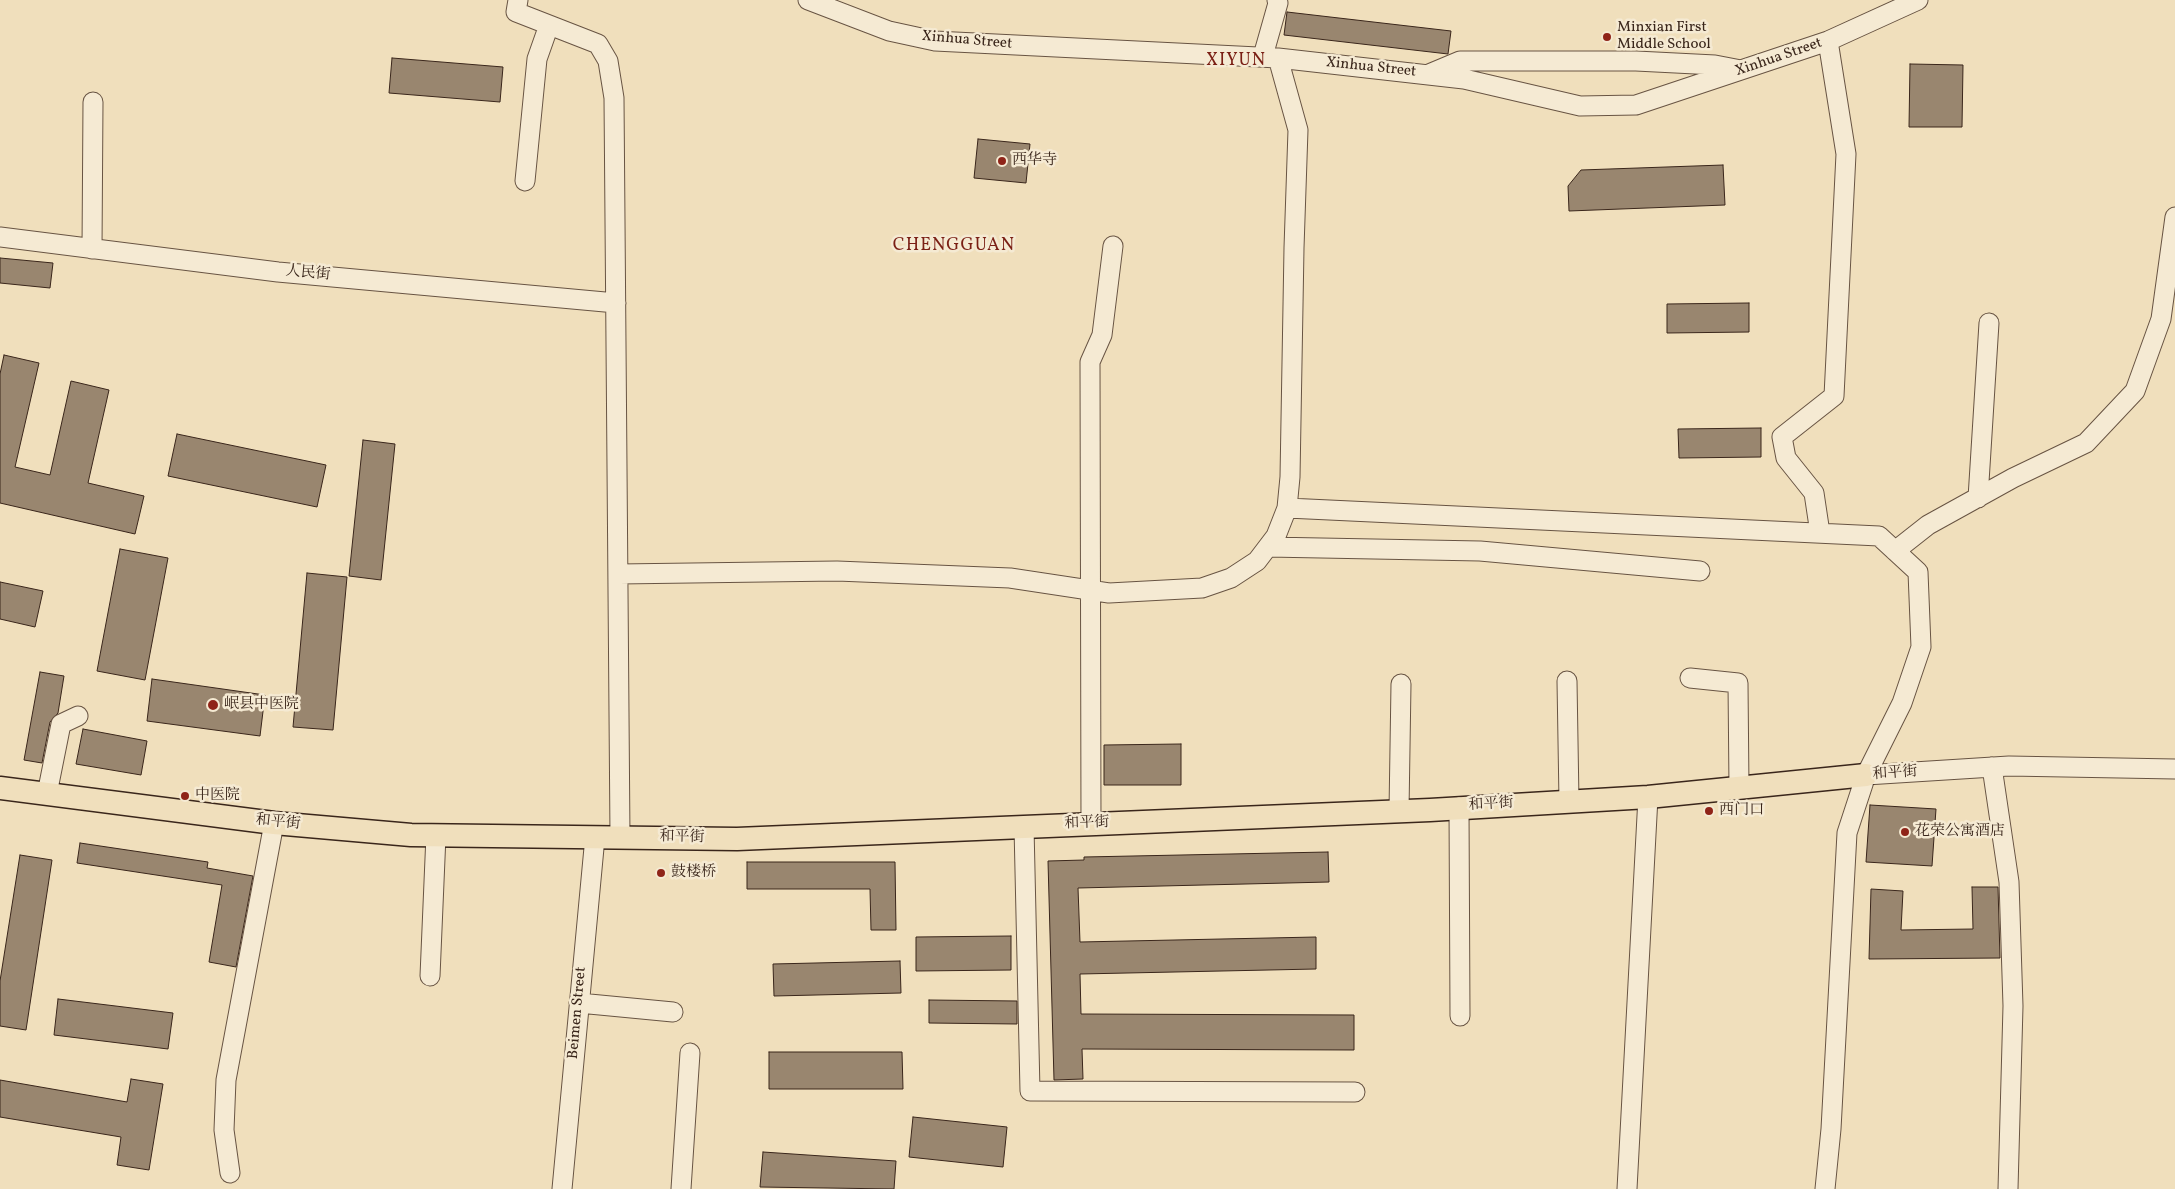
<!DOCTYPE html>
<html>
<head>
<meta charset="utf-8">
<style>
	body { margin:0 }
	canvas { display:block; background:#f0dfbc }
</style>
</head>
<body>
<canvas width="2175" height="1189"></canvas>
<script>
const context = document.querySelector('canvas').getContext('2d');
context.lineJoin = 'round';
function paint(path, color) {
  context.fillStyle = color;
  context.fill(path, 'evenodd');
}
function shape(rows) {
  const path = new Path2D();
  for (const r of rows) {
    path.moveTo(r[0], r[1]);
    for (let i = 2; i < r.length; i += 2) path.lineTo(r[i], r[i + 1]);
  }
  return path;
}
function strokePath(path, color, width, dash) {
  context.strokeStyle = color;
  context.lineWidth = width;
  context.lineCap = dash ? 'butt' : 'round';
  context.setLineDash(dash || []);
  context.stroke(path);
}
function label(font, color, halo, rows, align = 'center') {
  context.font = font + ' Vollkorn,"Noto Serif SC",serif';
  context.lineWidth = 5;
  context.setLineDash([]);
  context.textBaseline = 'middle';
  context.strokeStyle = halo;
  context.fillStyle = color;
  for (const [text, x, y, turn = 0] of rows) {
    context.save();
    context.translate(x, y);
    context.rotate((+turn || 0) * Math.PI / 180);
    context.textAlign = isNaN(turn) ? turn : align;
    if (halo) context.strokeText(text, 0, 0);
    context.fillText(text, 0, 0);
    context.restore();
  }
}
const building = shape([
	[1287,12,1451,31,1448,54,1284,35,1287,12],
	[392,58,503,67,500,102,389,93,392,58],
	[1910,64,1963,65,1962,127,1909,127,1910,64],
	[978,139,1030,144,1026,183,974,178,978,139],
	[1723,165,1725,205,1569,211,1568,186,1581,170,1723,165],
	[0,258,53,263,50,288,0,283,0,258],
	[1749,303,1749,332,1667,333,1667,304,1749,303],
	[4,355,39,363,15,467,50,475,71,381,109,390,88,483,144,496,135,534,0,503,0,374,4,355],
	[1761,428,1761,457,1679,458,1678,429,1761,428],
	[177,434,326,465,317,507,168,476,177,434],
	[363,440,395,444,381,580,349,576,363,440],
	[120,549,168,558,145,680,97,671,120,549],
	[307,573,347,577,333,730,293,727,307,573],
	[0,582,43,591,35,627,0,619,0,582],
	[40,672,64,676,58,713,50,722,42,763,24,760,40,672],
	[152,679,265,695,260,736,147,721,152,679],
	[83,729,147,741,141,775,76,764,83,729],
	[1181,744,1181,785,1104,785,1104,745,1181,744],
	[1870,805,1936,809,1932,866,1866,862,1870,805],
	[80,843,208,862,207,868,253,876,236,967,209,962,222,885,77,863,80,843],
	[1328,852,1329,882,1078,888,1080,942,1316,937,1316,969,1080,974,1081,1014,1354,1015,1354,1050,1082,1049,1083,1079,1054,1080,1048,861,1084,860,1084,857,1328,852],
	[20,855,52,860,26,1030,0,1026,0,981,20,855],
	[747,862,895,862,896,930,871,930,870,889,747,889,747,862],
	[1972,887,1998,887,2000,958,1869,959,1871,889,1903,891,1901,930,1973,929,1972,887],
	[1011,936,1011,970,916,971,916,937,1011,936],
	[900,961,901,993,774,996,773,964,900,961],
	[58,999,173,1013,168,1049,54,1035,58,999],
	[929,1000,1017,1001,1017,1024,929,1023,929,1000],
	[769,1052,902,1052,903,1089,769,1089,769,1052],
	[131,1079,163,1084,149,1170,117,1165,121,1137,0,1117,0,1080,127,1102,131,1079],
	[913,1117,1007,1127,1003,1167,909,1157,913,1117],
	[763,1152,896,1161,894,1189,760,1187,763,1152]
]);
paint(building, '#99866f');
strokePath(building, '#3a261b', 1);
const minor = shape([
	[518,0,516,12,598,44,608,61,614,98,620,837],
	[808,0,889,31,935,41,1278,58,1464,79,1580,106,1636,105,1828,41,1918,0],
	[1263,56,1278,3,1277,0],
	[1429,74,1460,61,1636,61,1715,65,1741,70],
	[525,181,537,59,549,25],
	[0,237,278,272,616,303],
	[92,249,93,102],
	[1978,498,1989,323],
	[1287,508,1879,536,1918,572,1921,647,1902,703,1866,775,1847,833,1831,1129,1825,1189],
	[1820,533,1814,493,1786,458,1782,437,1834,396,1846,154,1828,41],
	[1268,547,1480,551,1700,571],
	[1895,551,1928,525,2013,478,2086,443,2135,391,2161,319,2175,217],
	[619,574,837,571,1010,578,1109,593,1202,588,1231,578,1257,561,1276,536,1287,508,1290,477,1294,248,1298,130,1278,58],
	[1690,678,1738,683,1739,788],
	[1567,681,1569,801],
	[1992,767,2009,882,2013,1006,2008,1189],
	[1866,775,2009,766,2175,769],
	[47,794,61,724,78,716],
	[1459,807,1460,1016],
	[1399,811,1401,684],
	[1091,824,1090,362,1102,335,1113,246],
	[1024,827,1030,1091,1355,1092],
	[430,976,436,835],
	[579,1003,673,1012],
	[230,1173,224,1130,226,1080,274,823],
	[562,1189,595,837],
	[681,1189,690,1053],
	[1627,1189,1648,797]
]);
const major = shape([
	[0,788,274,823,411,835,737,839,1430,810,1648,797,1866,775]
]);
strokePath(minor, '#685443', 21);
strokePath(major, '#3a261b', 25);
strokePath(minor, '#f5ead3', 19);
strokePath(major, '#f0dfbc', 22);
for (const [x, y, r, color] of [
	[1607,37,5,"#8f2418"],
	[1002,161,5,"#8f2418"],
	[213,705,6,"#8f2418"],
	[185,796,5,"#8f2418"],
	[1709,811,5,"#8f2418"],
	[1905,832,5,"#8f2418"],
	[661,873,5,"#8f2418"]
]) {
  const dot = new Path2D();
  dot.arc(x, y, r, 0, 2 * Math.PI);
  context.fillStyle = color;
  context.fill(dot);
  strokePath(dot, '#f5ead3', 2);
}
label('15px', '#3a261b', '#f5ead3', [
	["Minxian First",1617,28],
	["Middle School",1617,45],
	["西华寺",1012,161],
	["岷县中医院",224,705],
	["中医院",195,796],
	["西门口",1719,811],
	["花荣公寓酒店",1915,832],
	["鼓楼桥",671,873]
], 'left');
label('15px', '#3a261b', '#f5ead3', [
	["Xinhua Street",967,41,5],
	["Xinhua Street",1779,58,-19],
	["Xinhua Street",1371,68,6],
	["人民街",308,274,5],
	["和平街",1895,774,-4],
	["和平街",1491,805,-3],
	["和平街",278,823,6],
	["和平街",1087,824,-2],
	["和平街",682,838,1],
	["Beimen Street",578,1013,-85]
]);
context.letterSpacing = '1px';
label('18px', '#7a1f14', '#f5ead3', [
	["XIYUN",1236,62],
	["CHENGGUAN",954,247]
]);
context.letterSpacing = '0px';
</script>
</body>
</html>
